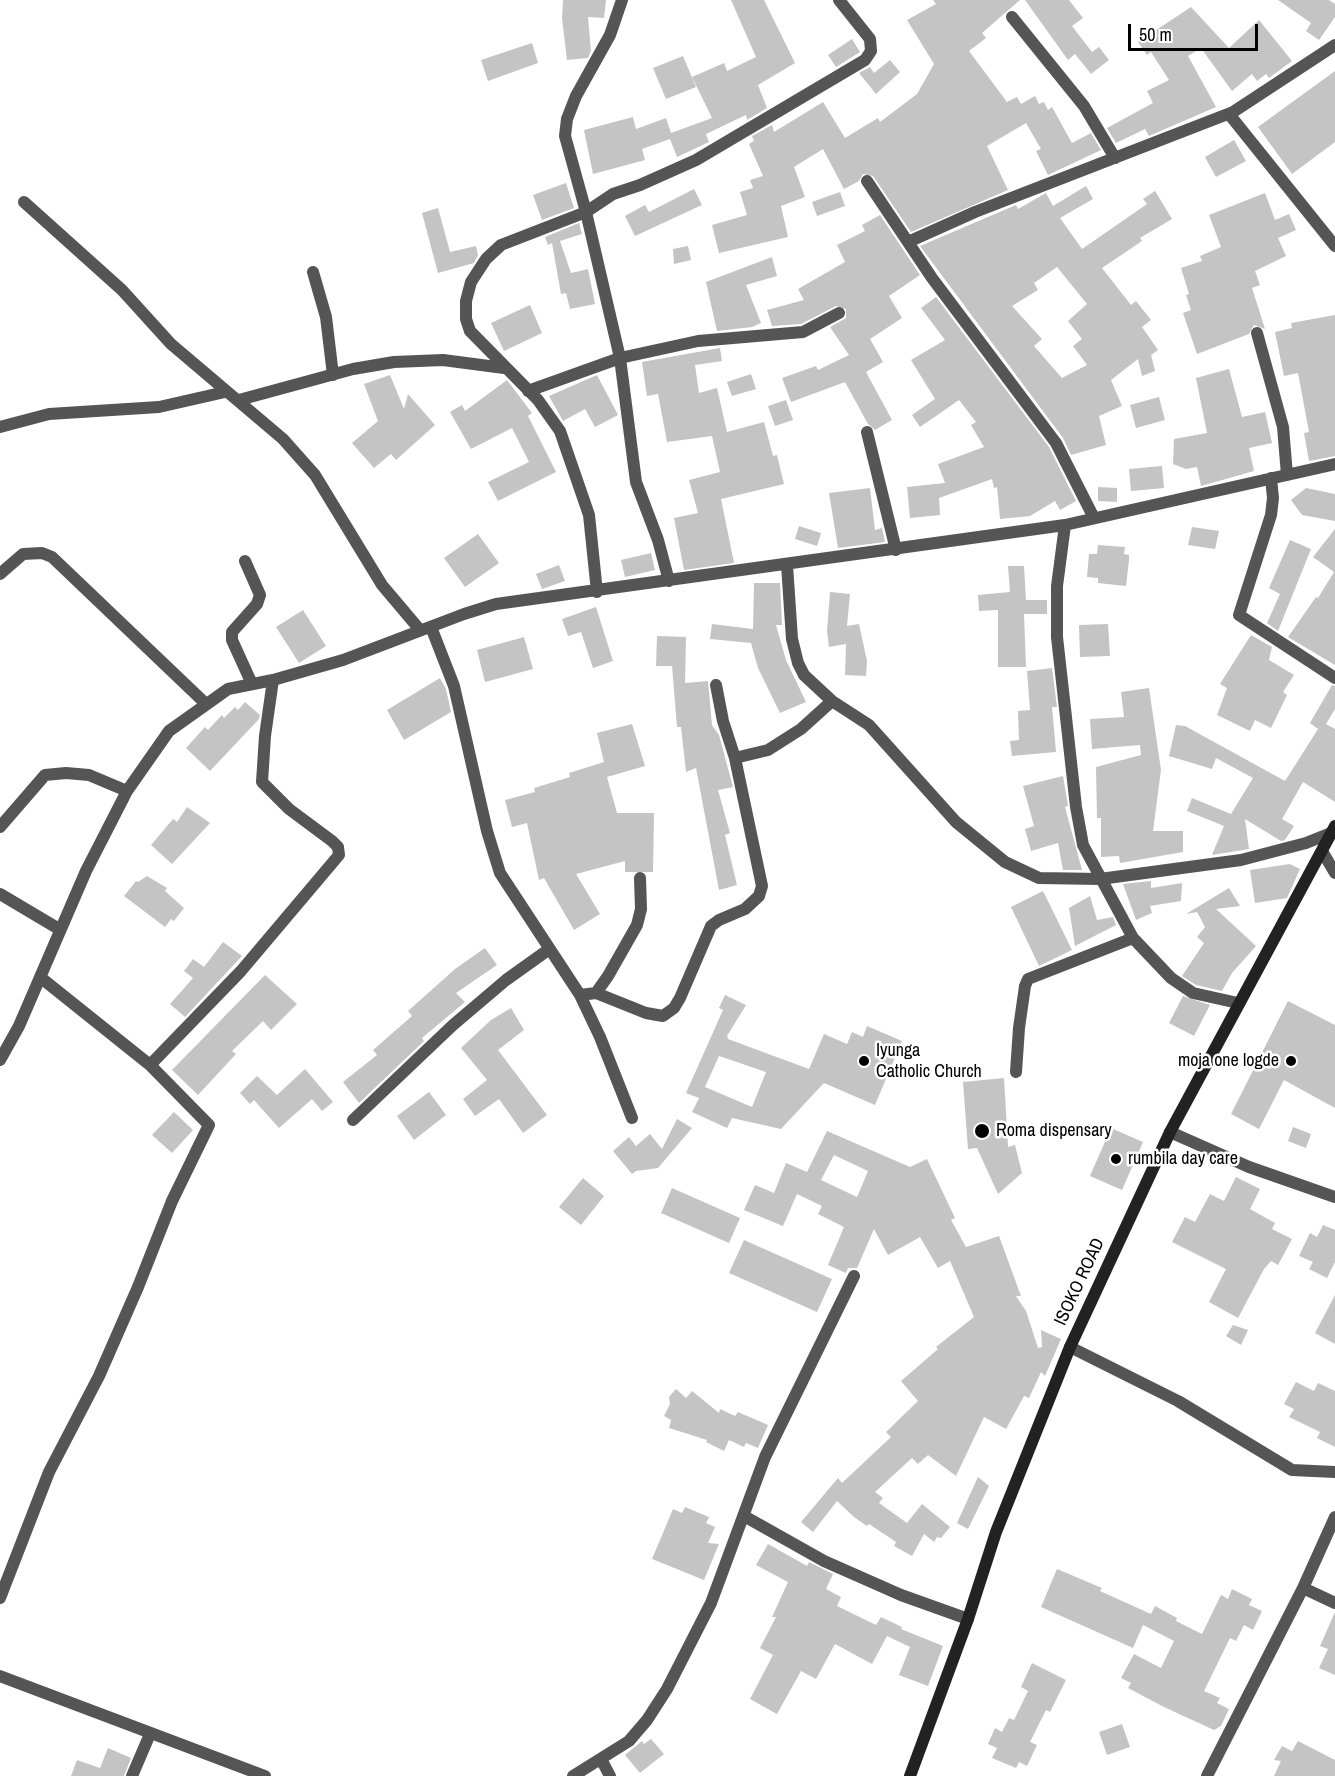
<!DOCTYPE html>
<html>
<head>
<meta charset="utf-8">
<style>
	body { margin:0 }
	#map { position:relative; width:1335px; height:1776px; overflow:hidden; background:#fff; font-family:"Archivo Narrow",sans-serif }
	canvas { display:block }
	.scale { position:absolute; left:1128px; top:24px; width:130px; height:27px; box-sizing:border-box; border:3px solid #000; border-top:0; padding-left:8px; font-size:18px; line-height:21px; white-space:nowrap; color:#000; -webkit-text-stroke:4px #fff; paint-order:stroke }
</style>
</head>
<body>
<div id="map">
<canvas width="1335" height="1776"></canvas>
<div class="scale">50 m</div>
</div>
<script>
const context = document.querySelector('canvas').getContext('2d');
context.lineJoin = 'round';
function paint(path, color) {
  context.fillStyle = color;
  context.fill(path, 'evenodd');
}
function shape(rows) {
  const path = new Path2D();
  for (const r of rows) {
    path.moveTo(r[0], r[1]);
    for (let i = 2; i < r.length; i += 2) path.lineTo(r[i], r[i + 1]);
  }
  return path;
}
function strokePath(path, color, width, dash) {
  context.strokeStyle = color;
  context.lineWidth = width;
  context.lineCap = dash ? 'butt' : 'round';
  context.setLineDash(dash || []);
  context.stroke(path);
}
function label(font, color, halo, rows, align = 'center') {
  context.font = font + ' "Archivo Narrow",sans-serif';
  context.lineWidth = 5;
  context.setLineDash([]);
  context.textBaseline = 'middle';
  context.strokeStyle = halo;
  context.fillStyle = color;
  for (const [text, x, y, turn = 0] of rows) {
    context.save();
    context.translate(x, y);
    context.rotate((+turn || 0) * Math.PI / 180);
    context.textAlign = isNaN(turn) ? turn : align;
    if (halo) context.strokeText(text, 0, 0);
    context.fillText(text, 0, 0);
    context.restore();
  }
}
paint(shape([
	[563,0,606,0,604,18,588,17,591,51,588,58,567,60,562,18],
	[731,0,764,0,795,63,758,85,767,108,747,120,746,115,706,134,709,142,677,157,670,139,642,149,645,160,593,174,584,130,633,117,636,129,666,118,671,133,712,118,692,77,724,63,727,71,756,57],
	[933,0,1020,0,982,33,986,38,969,51,1007,102,1017,97,1021,104,1035,96,1039,104,1044,102,1048,110,1052,107,1072,143,1091,133,1101,150,1048,175,1036,151,1041,149,1026,123,987,146,1008,190,911,232,873,176,863,174,859,181,844,189,823,149,794,167,805,197,781,206,788,237,719,253,712,225,747,215,740,192,753,188,750,180,763,176,749,144,754,141,752,136,772,125,774,132,823,102,845,138,878,118,880,122,917,94,934,64,907,20,936,4],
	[1025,0,1069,0,1083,18,1072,26,1092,52,1099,47,1109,60,1091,74,1075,54,1068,60],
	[1278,0,1329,0,1335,4,1335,17,1319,40,1306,31,1311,23],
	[1191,7,1229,48,1259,20,1292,61,1269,78,1266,74,1257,81,1252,74,1232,91,1201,48,1188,56,1216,107,1149,136,1145,129,1116,143,1107,128,1153,103,1147,91,1169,80,1151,52,1147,55,1138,42],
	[852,39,860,52,836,67,828,55],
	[532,43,538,63,488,81,481,60],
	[683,56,696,87,666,99,653,68],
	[890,60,900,72,876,94,859,73,870,67,874,73],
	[1335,71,1335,142,1292,174,1258,127],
	[1234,140,1246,161,1216,177,1205,157],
	[566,183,574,208,542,220,533,195],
	[1086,186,1093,199,1060,218,1082,249,1147,204,1143,199,1155,191,1172,219,1140,238,1142,241,1102,268,1131,305,1136,301,1151,320,1142,327,1158,350,1151,355,1155,371,1142,376,1138,359,1111,380,1122,406,1099,416,1106,445,1071,455,1063,438,920,246,1016,205,1018,209,1046,193,1053,206],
	[1057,267,1087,304,1068,321,1082,339,1073,346,1087,365,1062,378,1034,346,1042,339,1012,306,1038,290,1034,283],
	[694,189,702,205,635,236,625,216,645,205,649,212],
	[840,192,845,206,817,216,812,202],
	[1265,193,1275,220,1289,214,1296,230,1278,238,1286,256,1255,271,1260,285,1252,288,1265,329,1254,325,1249,334,1197,354,1183,313,1191,310,1186,295,1189,294,1181,268,1202,261,1200,256,1221,247,1209,215],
	[438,208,450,252,476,246,478,255,474,263,438,273,422,213],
	[880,215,920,275,889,296,902,318,870,339,883,362,866,372,892,420,875,430,868,424,845,382,791,402,782,378,816,366,818,370,849,355,830,327,846,318,846,309,836,306,801,324,772,326,767,310,804,300,798,289,845,262,837,245,865,231,862,225],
	[579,223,582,234,560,241,571,273,588,269,595,304,570,309,566,293,561,294,552,243,548,245,545,237],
	[688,246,691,260,674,264,673,249],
	[772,257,777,276,746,285,761,323,752,327,717,331,706,282],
	[936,297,1049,447,1076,501,1060,510,1055,501,1030,516,1000,519,997,487,994,488,992,479,939,498,940,515,910,518,907,487,945,483,938,464,984,447,971,425,976,422,959,400,920,427,912,415,935,399,911,360,945,340,921,308],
	[530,305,542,333,504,351,491,323],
	[1335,315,1335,456,1309,461,1304,433,1309,432,1298,373,1284,376,1275,332,1292,328,1291,323],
	[720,348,722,361,695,365,699,393,717,388,727,432,764,422,773,456,777,455,784,484,721,499,734,563,684,570,674,518,698,513,689,480,720,472,712,436,667,442,658,394,647,396,642,362],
	[1229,369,1242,417,1265,412,1272,443,1249,448,1254,471,1201,486,1197,467,1186,469,1173,464,1174,439,1207,433,1196,378],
	[751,374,756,389,732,396,727,382],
	[390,375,404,409,408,394,435,425,396,460,391,454,374,468,352,443,378,421,364,384],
	[597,375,618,415,595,427,585,409,563,421,549,396],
	[507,380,532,413,528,416,556,472,498,501,488,482,529,462,512,428,471,449,450,412,462,405,465,411],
	[1159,397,1165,420,1136,428,1130,405],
	[786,400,793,420,775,426,768,406],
	[1162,466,1164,488,1131,491,1129,469],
	[1098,487,1117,488,1117,502,1098,501],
	[870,488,875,530,882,528,885,542,838,548,829,493],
	[1306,488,1335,494,1335,521,1302,515,1291,500],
	[799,526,821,533,817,546,795,539],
	[1192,527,1219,531,1215,549,1188,545],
	[1335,529,1335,665,1288,637,1316,597,1318,598,1334,572,1313,557],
	[478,534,499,563,465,587,444,558],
	[1290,540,1311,549,1278,631,1267,623,1280,594,1269,588],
	[1098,545,1125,547,1124,554,1129,555,1129,560,1126,586,1098,583,1098,578,1087,577,1089,554,1097,554],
	[651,553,655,570,625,577,621,560],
	[559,565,565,581,542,589,536,574],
	[1008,566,1024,566,1026,600,1047,600,1047,614,1024,614,1026,667,998,667,998,610,979,611,978,595,1010,592],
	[754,583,780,583,782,625,776,625,786,660,806,702,780,713,758,668,751,643,710,639,712,624,753,629],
	[830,592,850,594,847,626,859,624,867,661,866,676,845,675,846,644,829,647,827,631],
	[596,607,613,661,593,668,581,632,568,636,562,619],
	[303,610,326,646,299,663,276,627],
	[1108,624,1110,656,1080,657,1079,625],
	[1251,635,1272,647,1269,660,1294,675,1283,692,1287,695,1271,728,1255,720,1250,731,1217,715,1227,688,1220,684],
	[657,636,686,637,685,683,708,681,712,725,719,735,733,787,718,790,730,833,725,835,737,885,719,890,696,768,686,772,681,727,677,727,672,666,656,666],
	[524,637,533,669,485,682,477,650],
	[1052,668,1057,707,1052,707,1056,752,1012,756,1010,741,1019,740,1018,711,1030,710,1027,671],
	[440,678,446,689,451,712,404,740,387,710],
	[1332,685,1335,686,1335,709,1326,724,1335,729,1335,802,1303,782,1282,819,1294,826,1285,840,1281,841,1245,819,1249,849,1212,855,1224,826,1187,811,1192,798,1231,814,1253,778,1216,758,1212,769,1169,756,1176,725,1185,726,1285,781,1318,729,1310,723],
	[1149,688,1161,770,1153,831,1183,831,1183,852,1120,863,1119,856,1101,857,1101,818,1097,818,1096,767,1141,755,1140,745,1092,749,1090,719,1124,717,1121,692],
	[245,702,260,715,259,719,210,771,186,748,205,727,208,730,222,715,224,718,235,707,238,710],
	[632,724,645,766,607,777,617,813,654,813,653,872,625,872,625,861,576,874,600,914,574,930,544,878,539,880,527,823,512,827,505,800,535,792,534,788,570,777,569,773,604,762,597,733],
	[1063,776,1068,806,1065,807,1082,870,1063,870,1058,843,1031,851,1025,829,1034,826,1023,786],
	[187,807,210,823,172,864,151,845,173,819,177,822],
	[1290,864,1300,869,1287,898,1255,903,1250,870],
	[147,876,167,888,165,891,184,908,174,921,171,919,165,927,124,896,136,881,138,882],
	[1151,881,1151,888,1182,883,1181,901,1150,906,1152,913,1136,920,1123,884],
	[1229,888,1240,906,1216,909,1256,946,1232,973,1222,991,1196,985,1182,976,1204,943,1197,937,1205,927,1197,912,1186,914],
	[1043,891,1072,950,1039,966,1011,907],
	[1090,896,1097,920,1113,917,1116,925,1075,946,1069,908],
	[223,942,242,956,185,1017,170,1004,193,978,184,971,193,959,204,967],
	[485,948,497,965,456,993,465,1002,422,1038,424,1041,359,1103,343,1082,377,1055,373,1050,412,1016,408,1011,455,969],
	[265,975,297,1004,271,1030,263,1021,232,1051,236,1054,198,1095,172,1070],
	[725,995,746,1005,727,1036,728,1039,809,1069,824,1034,847,1044,852,1032,863,1037,867,1026,902,1041,875,1105,824,1083,781,1129,732,1118,727,1128,692,1112,699,1098,686,1093,723,1010,719,1008],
	[719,1056,766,1072,752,1107,705,1087],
	[1183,996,1210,1005,1194,1036,1169,1023],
	[1288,1001,1335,1025,1335,1108,1284,1080,1259,1129,1231,1114],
	[511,1008,524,1030,498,1050,547,1115,523,1133,499,1099,475,1116,463,1099,487,1080,461,1048,491,1020],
	[305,1069,333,1102,322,1111,312,1099,279,1128,254,1100,250,1104,240,1093,257,1076,277,1095],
	[1004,1078,1008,1147,1015,1145,1022,1173,998,1194,977,1148,968,1149,963,1082],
	[429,1092,446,1115,414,1140,397,1116],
	[174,1112,193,1130,172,1153,152,1135],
	[677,1119,692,1128,658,1168,636,1171,632,1174,613,1151,629,1137,636,1146,650,1134,662,1149],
	[1293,1127,1311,1134,1306,1148,1288,1141],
	[1111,1128,1143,1142,1122,1190,1090,1176],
	[827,1131,910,1167,927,1159,955,1218,951,1220,966,1247,999,1236,1021,1296,1016,1296,1026,1311,1038,1348,1042,1347,1041,1330,1061,1339,1045,1376,1041,1372,1029,1398,1024,1396,1006,1429,984,1417,956,1476,928,1455,918,1464,912,1458,875,1492,883,1498,879,1503,907,1523,922,1504,950,1527,941,1538,937,1537,934,1542,924,1534,912,1556,894,1546,896,1542,869,1524,867,1526,854,1517,837,1501,813,1532,801,1522,838,1478,842,1483,891,1437,886,1432,918,1401,901,1381,938,1349,936,1347,974,1317,950,1261,938,1268,920,1237,888,1255,874,1229,857,1268,848,1268,846,1273,828,1265,844,1227,818,1214,822,1206,797,1194,783,1226,744,1210,755,1185,774,1193,786,1163,807,1172],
	[834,1155,868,1171,857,1197,821,1180],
	[1236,1177,1260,1189,1250,1209,1275,1223,1272,1229,1292,1239,1278,1265,1271,1261,1264,1269,1238,1318,1209,1302,1226,1269,1172,1242,1185,1217,1195,1222,1210,1194,1224,1201],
	[583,1178,604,1196,581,1225,559,1207],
	[672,1188,740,1218,729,1243,661,1213],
	[1323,1225,1335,1230,1335,1262,1327,1278,1309,1269,1313,1262,1299,1256,1310,1233,1317,1237],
	[744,1240,832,1279,817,1312,729,1273],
	[1335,1295,1335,1344,1315,1333],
	[1233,1325,1248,1330,1241,1345,1226,1336],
	[1296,1382,1314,1391,1318,1383,1335,1391,1335,1447,1317,1438,1320,1432,1289,1417,1294,1409,1284,1404],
	[676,1389,686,1398,692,1391,719,1413,720,1409,735,1416,738,1412,768,1425,758,1448,746,1443,744,1447,729,1440,724,1451,706,1442,707,1440,669,1428,671,1420,664,1416,670,1404,669,1397],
	[978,1477,989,1486,968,1529,957,1523],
	[685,1507,709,1517,706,1523,715,1527,708,1543,719,1544,704,1580,652,1559,673,1509,682,1513],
	[768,1544,807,1566,809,1562,833,1574,826,1589,841,1597,837,1606,876,1625,881,1617,902,1627,901,1629,943,1646,928,1686,899,1675,910,1647,887,1636,872,1664,835,1644,816,1679,801,1671,777,1714,750,1699,773,1655,760,1648,776,1617,772,1617,788,1582,756,1565],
	[1057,1569,1102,1588,1100,1591,1151,1614,1155,1606,1177,1618,1176,1621,1202,1634,1221,1595,1228,1599,1232,1589,1252,1599,1249,1605,1262,1611,1253,1630,1244,1625,1236,1641,1230,1638,1204,1691,1220,1698,1217,1703,1229,1709,1221,1726,1214,1730,1164,1707,1128,1688,1131,1683,1121,1678,1134,1654,1161,1668,1174,1641,1143,1625,1133,1648,1041,1607],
	[1335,1612,1335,1675,1319,1668,1328,1649,1320,1646],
	[1032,1663,1066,1680,1050,1712,1046,1710,1030,1742,1037,1745,1027,1766,1019,1762,1016,1768,992,1758,997,1748,988,1744,995,1728,1002,1732,1009,1718,1014,1720,1028,1691,1021,1687],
	[1122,1724,1130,1747,1107,1755,1099,1732],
	[651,1739,664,1754,640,1773,625,1755,642,1741,644,1744],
	[1298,1741,1335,1760,1335,1776,1274,1776,1281,1761,1274,1760,1282,1746,1292,1751],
	[108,1748,131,1758,124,1776,71,1776,77,1760,100,1768]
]), '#c4c4c4');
strokePath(shape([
	[622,0,610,35,576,96,567,119,565,136,586,212,620,358,636,482,658,540,669,581],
	[1012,17,1084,106,1115,158],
	[1229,114,1335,246],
	[867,181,932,278,1056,443,1094,518],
	[24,202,122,290,171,344,283,439,315,475,382,585,420,630],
	[908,242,975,212,1233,112,1335,45],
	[313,272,326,317,333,375],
	[1257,333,1283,427,1287,475],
	[528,391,620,358,698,341,803,332,839,313],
	[239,400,353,369,394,362,443,360,504,368],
	[0,427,49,414,159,407,225,392],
	[867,432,896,550],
	[1271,478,1273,498,1271,515,1239,615,1335,678],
	[1065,525,1057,586,1057,637,1076,807,1083,845,1133,938,1171,978,1193,993,1238,1003],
	[245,561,260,595,257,604,232,632,232,640,252,684],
	[787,565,792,639,798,663,804,675,832,701,869,725,956,822,1005,862,1039,878,1100,879,1241,860,1306,843,1331,833],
	[0,574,23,554,42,553,52,557,205,703],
	[597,592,589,515,560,431,538,400,470,331,466,319,466,301,471,282,486,259,501,245,586,212,613,194,640,185,696,160,865,60,871,51,870,39,839,0],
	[431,627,454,686,487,831,500,873,580,995,600,1037,632,1118],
	[735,758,768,750,801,729,832,701],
	[0,827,45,775,66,773,89,775,127,791],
	[1322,851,1335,873],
	[0,894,59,929],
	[596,993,608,976,637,925,641,909,640,878],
	[580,995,596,993,646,1013,663,1016,674,1008,680,998,711,926,719,920,745,909,759,896,762,886,735,758,723,721,716,685],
	[0,1060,19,1026,86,871,127,791,169,731,228,689,273,680,343,660,464,614,496,604,1065,525,1335,464],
	[150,1065,241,971,339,855,338,847,332,841,289,809,262,782,265,736,273,680],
	[1016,1072,1019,1028,1025,986,1028,979,1133,938],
	[353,1120,453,1025,506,980,548,950],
	[1170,1132,1249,1167,1335,1197],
	[1070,1347,1178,1401,1292,1470,1335,1472],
	[744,1516,824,1561,901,1595,968,1619],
	[1303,1588,1335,1603],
	[0,1598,49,1472,99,1376,138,1287,172,1201,209,1125,150,1065,40,977],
	[0,1676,265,1776],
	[601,1759,610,1776],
	[132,1776,150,1734],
	[573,1776,629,1741,647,1720,667,1689,711,1603,765,1457,854,1276],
	[1207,1776,1303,1588,1335,1517]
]), '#555', 12);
strokePath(shape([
	[910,1776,968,1619,996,1532,1070,1347,1170,1132,1335,826]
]), '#222', 12);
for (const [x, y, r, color] of [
	[864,1061,6,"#000"],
	[1291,1061,6,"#000"],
	[982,1131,8,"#000"],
	[1116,1159,6,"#000"]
]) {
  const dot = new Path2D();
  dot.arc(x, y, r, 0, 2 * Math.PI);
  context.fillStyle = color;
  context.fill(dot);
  strokePath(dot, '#fff', 2);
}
label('18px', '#000', '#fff', [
	["Iyunga",876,1051],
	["Catholic Church",876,1072],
	["moja one logde",1279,1061,"right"],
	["Roma dispensary",996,1131],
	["rumbila day care",1128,1159]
], 'left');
label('18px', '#000', '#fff', [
	["ISOKO ROAD",1080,1282,-65]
]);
</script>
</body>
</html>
